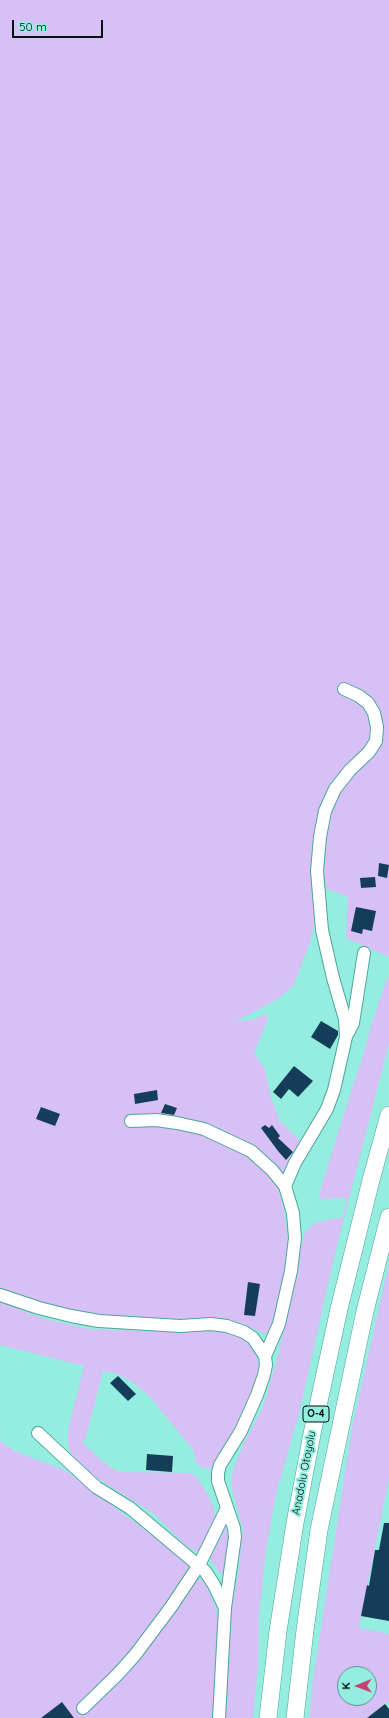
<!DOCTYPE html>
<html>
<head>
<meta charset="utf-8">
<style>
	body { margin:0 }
	#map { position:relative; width:389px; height:1718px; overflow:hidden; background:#95ede0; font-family:Quicksand,sans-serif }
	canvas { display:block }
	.north { position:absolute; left:337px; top:1666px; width:40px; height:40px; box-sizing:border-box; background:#95ede0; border:1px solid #59968d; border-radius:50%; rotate:269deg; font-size:11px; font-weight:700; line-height:16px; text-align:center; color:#001310 }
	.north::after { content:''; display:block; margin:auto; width:14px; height:18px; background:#ca3e6f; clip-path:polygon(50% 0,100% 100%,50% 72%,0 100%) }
	.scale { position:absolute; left:12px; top:20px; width:91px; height:18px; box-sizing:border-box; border:2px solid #001310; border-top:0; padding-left:5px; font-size:12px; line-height:14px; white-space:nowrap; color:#001310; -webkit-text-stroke:3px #95ede0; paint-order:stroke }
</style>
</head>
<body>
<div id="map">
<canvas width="389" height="1718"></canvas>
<div class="north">K</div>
<div class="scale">50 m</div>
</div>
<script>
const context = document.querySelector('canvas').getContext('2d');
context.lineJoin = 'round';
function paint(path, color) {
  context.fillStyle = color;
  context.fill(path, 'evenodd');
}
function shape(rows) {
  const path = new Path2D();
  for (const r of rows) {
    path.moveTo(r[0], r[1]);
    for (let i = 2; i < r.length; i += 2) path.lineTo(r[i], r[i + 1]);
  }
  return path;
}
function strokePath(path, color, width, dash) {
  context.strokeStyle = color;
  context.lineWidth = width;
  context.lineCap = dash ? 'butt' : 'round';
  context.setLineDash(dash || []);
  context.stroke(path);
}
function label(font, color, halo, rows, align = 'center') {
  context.font = font + ' Quicksand,sans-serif';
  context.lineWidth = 4;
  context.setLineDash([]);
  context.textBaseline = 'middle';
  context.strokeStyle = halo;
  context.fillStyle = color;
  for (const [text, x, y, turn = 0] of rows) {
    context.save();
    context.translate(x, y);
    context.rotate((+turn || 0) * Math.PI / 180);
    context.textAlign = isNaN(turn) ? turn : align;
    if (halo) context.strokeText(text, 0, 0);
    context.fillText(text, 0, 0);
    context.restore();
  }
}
paint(shape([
	[0,0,389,0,389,957,346,938,348,897,318,885,319,898,311,939,294,985,278,999,236,1021,253,1020,266,1014,268,1019,254,1053,265,1069,271,1098,280,1121,301,1142,279,1194,283,1204,291,1263,274,1328,266,1334,241,1324,220,1318,206,1320,123,1318,91,1315,47,1305,0,1288],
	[389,977,389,1043,335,1253,299,1414,276,1494,266,1550,259,1615,258,1666,253,1718,222,1718,228,1628,239,1569,243,1530,232,1489,232,1475,235,1464,244,1443,263,1407,279,1352,297,1264,305,1232,315,1223,343,1217,347,1198,320,1199,320,1191,355,1079,362,1059,372,1023,386,981],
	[389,1263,389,1478,359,1628,389,1634,389,1701,367,1718,309,1718,312,1686,352,1428],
	[345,1674,369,1674,369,1698,345,1698],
	[0,1302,45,1319,89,1329,143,1331,228,1331,245,1338,254,1349,259,1365,256,1384,215,1467,209,1469,201,1467,196,1462,193,1450,151,1398,134,1383,118,1374,103,1371,86,1437,82,1442,103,1462,118,1472,189,1473,195,1475,207,1493,214,1509,215,1519,199,1553,184,1544,154,1514,89,1473,72,1455,68,1446,68,1431,84,1366,0,1345],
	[0,1437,1,1442,15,1451,66,1471,177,1554,206,1585,216,1608,220,1639,221,1718,0,1718],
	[225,1528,227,1531,229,1550,228,1567,222,1574,217,1569,210,1559]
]), '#d6c0f5');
paint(shape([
	[379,863,389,865,387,878,378,876],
	[375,877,376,887,361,888,360,878],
	[356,907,376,911,372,931,363,929,362,934,351,931],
	[321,1021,338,1031,338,1035,330,1049,311,1037],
	[294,1066,313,1081,298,1097,289,1089,281,1099,273,1092],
	[157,1090,158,1100,135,1104,134,1094],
	[165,1104,177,1108,174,1115,161,1113],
	[41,1107,60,1114,55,1126,36,1119],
	[265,1125,269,1128,272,1125,280,1136,278,1138,293,1152,286,1160,278,1151,261,1128],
	[248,1282,260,1284,255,1316,244,1315],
	[118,1376,136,1394,128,1401,110,1383],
	[147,1454,173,1456,172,1472,146,1470],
	[384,1523,389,1523,389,1621,361,1616,367,1585,369,1586,375,1550,379,1550],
	[62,1702,74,1718,41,1718],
	[385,1704,389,1709,389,1718,367,1718]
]), '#153c58');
const minor = shape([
	[348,1033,353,1023,364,953],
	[131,1121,156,1120,177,1123,204,1129,251,1151,272,1170,285,1186,293,1213,295,1238,291,1271,279,1324,265,1356],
	[285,1186,295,1163,327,1109,334,1090,346,1037,345,1019,333,978,322,930,317,871,320,837,325,811,335,789,350,770,369,752,376,741,377,727,374,713,368,703,359,696,344,689],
	[0,1295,39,1308,71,1316,99,1321,180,1326,211,1324,227,1326,244,1332,253,1338,265,1356,266,1365,264,1375,257,1395,241,1431,220,1465,218,1473,218,1481,234,1528,235,1537,225,1608,219,1718],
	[38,1433,96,1487,130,1508,205,1571,214,1585,225,1608],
	[83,1708,118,1674,135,1655,171,1607,199,1565,227,1508]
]);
const highway = shape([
	[268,1718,278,1631,295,1523,313,1429,339,1309,371,1180,389,1115],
	[295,1718,305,1630,319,1530,365,1311,389,1217]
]);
strokePath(minor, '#4ba598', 14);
strokePath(highway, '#4ba598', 18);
strokePath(minor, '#fff', 12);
strokePath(highway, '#fff', 17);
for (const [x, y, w] of [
	[316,1414,26]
]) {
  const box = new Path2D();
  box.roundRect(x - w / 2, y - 8, w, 16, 3);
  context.fillStyle = '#95ede0';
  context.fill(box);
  strokePath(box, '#001310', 1);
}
label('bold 10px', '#001310', null, [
	["O-4",316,1414]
]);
label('11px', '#001310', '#95ede0', [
	["Anadolu Otoyolu",304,1473,-79]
]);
</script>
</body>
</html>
